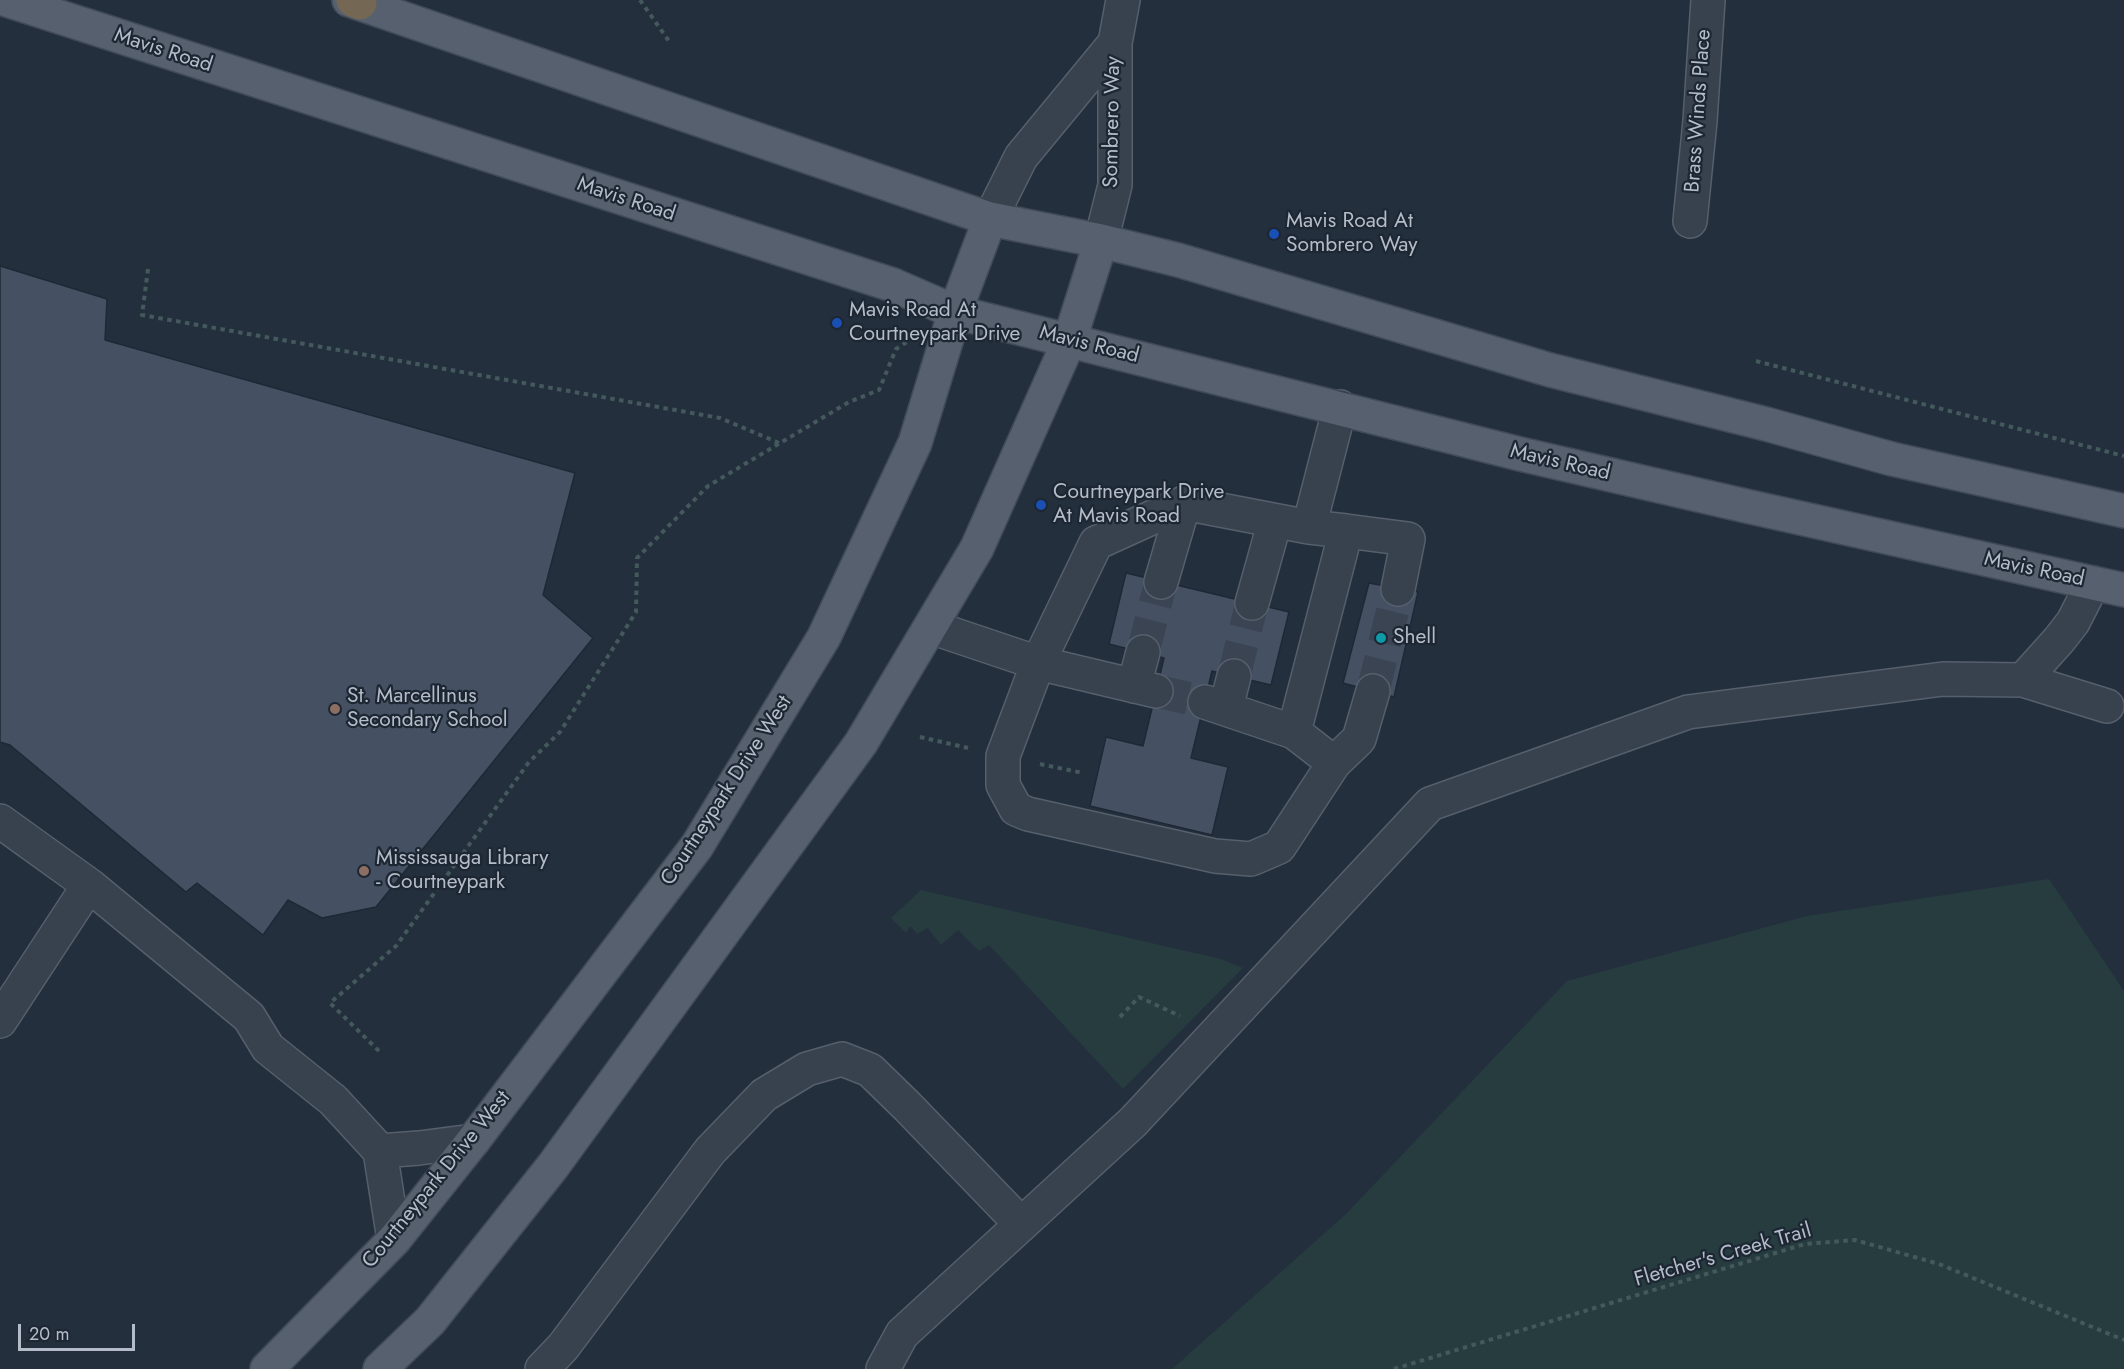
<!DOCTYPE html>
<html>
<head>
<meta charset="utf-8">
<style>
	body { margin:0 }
	#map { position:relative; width:2124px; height:1369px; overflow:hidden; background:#242f3e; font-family:Jost,sans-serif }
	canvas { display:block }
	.scale { position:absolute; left:18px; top:1324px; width:117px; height:27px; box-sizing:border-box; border:3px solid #b4bcc9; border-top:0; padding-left:8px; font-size:18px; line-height:21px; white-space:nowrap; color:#b4bcc9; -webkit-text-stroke:4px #1d2633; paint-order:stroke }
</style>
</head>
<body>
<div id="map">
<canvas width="2124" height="1369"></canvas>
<div class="scale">20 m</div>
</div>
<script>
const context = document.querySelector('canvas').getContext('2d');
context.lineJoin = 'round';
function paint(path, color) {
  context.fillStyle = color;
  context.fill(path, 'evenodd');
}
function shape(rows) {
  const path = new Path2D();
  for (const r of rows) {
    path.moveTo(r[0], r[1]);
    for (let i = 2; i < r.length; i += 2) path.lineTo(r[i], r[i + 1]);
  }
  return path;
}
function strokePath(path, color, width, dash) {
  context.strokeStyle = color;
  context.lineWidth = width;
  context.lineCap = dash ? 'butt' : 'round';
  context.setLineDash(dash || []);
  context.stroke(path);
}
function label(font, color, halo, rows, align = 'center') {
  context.font = font + ' Jost,sans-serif';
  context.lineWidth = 4.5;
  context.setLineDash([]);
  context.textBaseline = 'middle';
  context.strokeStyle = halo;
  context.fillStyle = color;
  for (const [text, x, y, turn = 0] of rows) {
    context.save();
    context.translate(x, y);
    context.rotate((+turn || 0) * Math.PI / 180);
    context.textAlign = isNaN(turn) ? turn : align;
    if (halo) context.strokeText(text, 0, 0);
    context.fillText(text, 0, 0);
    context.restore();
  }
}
paint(shape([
	[2049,879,2124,991,2124,1369,1172,1369,1346,1214,1567,981,1807,916],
	[921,890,1221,959,1243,968,1123,1089,989,945,979,951,958,930,941,945,928,928,917,934,910,926,906,933,891,918]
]), '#263c3f');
const building = shape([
	[0,266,107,299,105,340,575,473,543,595,593,638,376,907,322,918,288,900,263,935,197,883,186,892,10,745,0,742,0,266],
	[1126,573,1289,612,1271,685,1212,671,1191,758,1228,767,1212,835,1090,806,1106,737,1143,746,1164,658,1109,644,1126,573],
	[1369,583,1418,592,1394,697,1343,683,1369,583]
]);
paint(building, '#455162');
strokePath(building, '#1f2835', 1.5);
strokePath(shape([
	[1143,652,1161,582],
	[1234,676,1252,603],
	[1156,691,1205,702],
	[1373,691,1398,589]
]), '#3a4453', 33, [33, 16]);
const minor = shape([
	[990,219,1021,157,1115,43],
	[1690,221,1700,121,1708,0],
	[1101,241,1115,185,1115,43,1123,0],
	[1346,531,1408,539,1398,589],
	[1161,582,1184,503],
	[1252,603,1275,521],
	[931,627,1038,663,1096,543,1184,503,1309,527,1340,407],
	[2023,680,2059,640,2073,622,2093,583],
	[1134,686,1143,652],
	[1156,691,1038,663,1003,756,1003,785,1016,809,1028,814,1215,856,1251,859,1279,847,1334,763,1359,739,1373,691],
	[1205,702,1294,732,1334,763],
	[1226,708,1234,676],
	[1294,732,1346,531,1309,527],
	[0,821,89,885,249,1017,268,1048,333,1100,380,1151],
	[0,1021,89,885],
	[394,1240,380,1151,419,1148,473,1141],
	[542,1369,563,1347,710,1151,764,1095,807,1069,842,1059,870,1070,908,1107,1021,1224],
	[883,1369,902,1334,1133,1122,1430,804,1688,712,1943,679,2023,680,2107,706]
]);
const major = shape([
	[7,0,893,285,955,312,1520,454,1746,506,2124,590],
	[349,0,990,219,1101,241,1178,260,1550,370,1766,424,1892,459,2124,511],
	[267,1369,394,1240,473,1141,697,846,824,637,915,443,955,312,990,219],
	[380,1369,430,1321,553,1166,861,743,977,548,1070,339,1101,241]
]);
const highway = shape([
	[353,0,360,3]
]);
strokePath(minor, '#565f6c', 36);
strokePath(major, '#414a57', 36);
strokePath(highway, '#434c59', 36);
strokePath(shape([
	[640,0,671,44],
	[148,269,142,315,720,418,779,443],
	[1756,361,2124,456],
	[920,737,968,748],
	[1040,764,1083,773],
	[1120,1017,1139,997,1180,1016],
	[379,1051,330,1003,396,946,529,762,560,732,636,612,637,558,708,486,849,402,879,390,896,349,907,342],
	[1394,1369,1805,1244,1855,1240,1939,1264,2124,1340]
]), '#44595c', 4, [4.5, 4.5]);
strokePath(minor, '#38414e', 33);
strokePath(major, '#56606e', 33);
strokePath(highway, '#746855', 33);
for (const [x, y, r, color] of [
	[1274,234,6,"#1a4fb4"],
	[837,323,6,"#1a4fb4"],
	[1041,505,6,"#1a4fb4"],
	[1381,638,6,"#0f9aa8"],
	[335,709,6,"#8d6e63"],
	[364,871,6,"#8d6e63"]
]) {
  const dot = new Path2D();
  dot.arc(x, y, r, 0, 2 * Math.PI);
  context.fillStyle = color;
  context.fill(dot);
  strokePath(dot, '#1d2633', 2);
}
label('21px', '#b4bcc9', '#1d2633', [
	["Mavis Road",163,51,18],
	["Brass Winds Place",1699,111,-86],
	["Sombrero Way",1113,122,-89],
	["Mavis Road",626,200,18],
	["Mavis Road",1089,345,14],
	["Mavis Road",1560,463,13],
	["Mavis Road",2034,570,12],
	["Courtneypark Drive West",727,791,-57],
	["Courtneypark Drive West",437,1180,-51],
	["Fletcher's Creek Trail",1723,1256,-16]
]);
label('21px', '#b4bcc9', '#1d2633', [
	["Mavis Road At",1286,222],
	["Sombrero Way",1286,246],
	["Mavis Road At",849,311],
	["Courtneypark Drive",849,335],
	["Courtneypark Drive",1053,493],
	["At Mavis Road",1053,517],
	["Shell",1393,638],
	["St. Marcellinus",347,697],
	["Secondary School",347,721],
	["Mississauga Library",376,859],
	["- Courtneypark",376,883]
], 'left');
</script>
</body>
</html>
